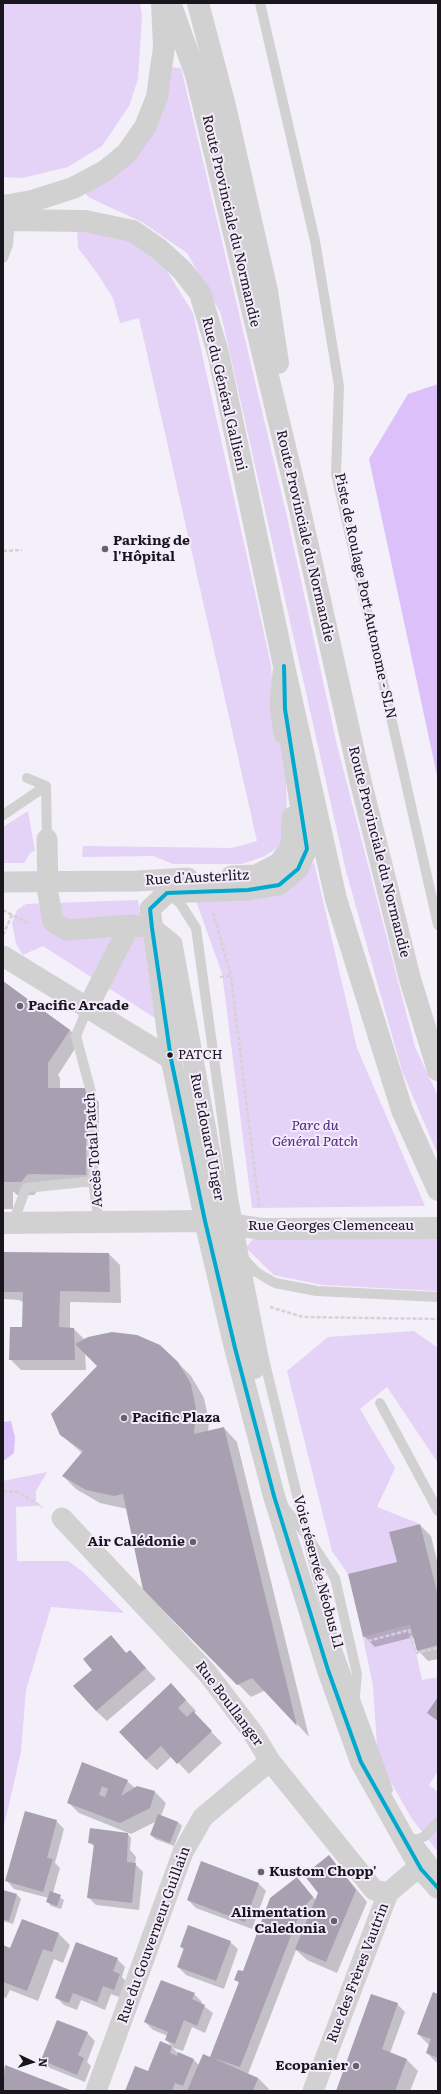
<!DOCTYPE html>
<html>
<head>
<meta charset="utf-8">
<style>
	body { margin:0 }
	#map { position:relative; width:441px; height:2094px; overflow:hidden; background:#f4f0f9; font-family:Literata,serif }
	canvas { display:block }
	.frame { position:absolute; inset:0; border:4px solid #18151c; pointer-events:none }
	.north { position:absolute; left:12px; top:2042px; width:40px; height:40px; -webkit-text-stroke:3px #f4ecfd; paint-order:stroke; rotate:94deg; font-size:11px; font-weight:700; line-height:16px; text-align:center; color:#18151c }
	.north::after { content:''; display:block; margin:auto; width:14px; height:18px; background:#18151c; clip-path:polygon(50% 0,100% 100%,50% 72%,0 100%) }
</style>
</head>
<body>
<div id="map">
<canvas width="441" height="2094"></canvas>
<div class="frame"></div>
<div class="north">N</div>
</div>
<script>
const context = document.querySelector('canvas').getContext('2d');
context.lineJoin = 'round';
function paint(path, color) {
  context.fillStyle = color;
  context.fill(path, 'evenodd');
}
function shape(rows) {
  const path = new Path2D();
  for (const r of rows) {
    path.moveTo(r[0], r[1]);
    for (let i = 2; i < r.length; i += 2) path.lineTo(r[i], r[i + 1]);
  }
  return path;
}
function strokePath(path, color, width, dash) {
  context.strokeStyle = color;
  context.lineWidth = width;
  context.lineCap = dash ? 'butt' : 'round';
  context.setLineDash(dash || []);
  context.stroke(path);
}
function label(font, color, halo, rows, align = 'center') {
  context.font = font + ' Literata,serif';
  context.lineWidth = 4;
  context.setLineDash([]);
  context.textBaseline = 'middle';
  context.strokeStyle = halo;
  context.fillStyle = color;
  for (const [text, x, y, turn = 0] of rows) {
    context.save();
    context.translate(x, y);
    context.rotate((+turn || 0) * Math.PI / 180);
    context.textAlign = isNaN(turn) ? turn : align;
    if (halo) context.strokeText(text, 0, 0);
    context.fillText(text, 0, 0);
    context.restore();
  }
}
paint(shape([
	[3,3,140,3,142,16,138,79,129,106,102,146,68,167,22,178,3,177],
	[167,67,181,68,288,521,337,745,415,1047,438,1096,438,1155,402,1071,346,871,221,314,187,253,142,222,88,197,84,191,104,178],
	[77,222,125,237,162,263,193,313,271,665,274,704,286,774,287,835,278,847,265,856,242,864,173,864,153,856,82,857,83,846,232,848,257,841,139,318,120,323,113,298,97,273,78,248],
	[28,811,35,851,31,852,24,863,3,863,3,827],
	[314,862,357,1048,425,1206,252,1208,222,973,196,901,286,891],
	[138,900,155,1018,43,946,23,955,16,944,12,923,17,910,26,904],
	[257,1234,438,1236,438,1291,322,1285,274,1275,246,1248],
	[414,1331,438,1348,438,1463,387,1387,360,1409,395,1468,377,1507,420,1524,389,1532,397,1562,348,1574,332,1551,287,1371,328,1337],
	[47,1472,36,1491,36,1506,16,1507,17,1561,68,1561,83,1572,124,1613,51,1607,26,1690,21,1752,3,1830,3,1481],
	[410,1625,422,1680,438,1677,438,1771,429,1785,438,1792,438,1852,412,1819,378,1760,373,1686,363,1637]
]), '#e4d2f7');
paint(shape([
	[438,384,438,780,369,459,408,394],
	[11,1421,15,1437,14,1453,5,1460,3,1460,3,1422]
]), '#dcc0fa');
paint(shape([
	[3,983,70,1030,80,1041,58,1075,60,1078,60,1089,86,1089,99,1102,98,1187,41,1187,34,1195,17,1195,13,1191,13,1209,3,1209],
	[3,1254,109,1254,120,1265,121,1303,70,1302,70,1329,74,1329,85,1340,178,1363,191,1376,204,1398,209,1422,208,1432,224,1428,237,1442,309,1737,266,1690,251,1697,144,1590,127,1509,100,1503,76,1489,63,1476,82,1453,60,1434,99,1366,85,1352,86,1370,21,1370,10,1359,23,1328,24,1303,19,1300,3,1299],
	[420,1525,431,1536,438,1565,438,1659,428,1661,418,1650,414,1637,375,1647,364,1636,398,1562],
	[111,1636,127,1654,130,1651,156,1679,107,1721,96,1711,93,1670],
	[171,1684,196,1711,194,1714,222,1743,189,1774,172,1756,157,1770,146,1760],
	[83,1763,127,1781,135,1788,155,1792,166,1803,161,1816,178,1822,182,1826,174,1846,155,1839,151,1835,157,1821,131,1834,79,1813,68,1802],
	[56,1821,64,1829,55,1863,60,1868,53,1893,64,1900,61,1909,51,1906,48,1902,49,1898,14,1889,7,1881],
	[128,1834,131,1838,130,1850,136,1857,135,1864,143,1872,139,1910,96,1905,89,1898,95,1847,89,1842],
	[329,1856,367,1902,337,1973,307,1960,296,1950,248,2074,258,2078,269,2089,268,2091,126,2091,148,2073,160,2043,172,2047,178,2053,194,2060,199,2065,211,2059,240,1984,236,1980,243,1972,297,1878,316,1900],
	[258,1883,266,1891,252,1929,196,1908,188,1900],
	[3,1891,17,1895,21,1899,13,1924,3,1921],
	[59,1934,70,1945,63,1963,54,1959,38,2001,10,1990,6,1998,3,1997,3,1946,11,1949],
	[230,1942,238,1949,224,1989,186,1975,178,1967,184,1950,181,1947],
	[117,1959,125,1967,122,1977,127,1983,122,1998,111,1994,105,2010,81,2000,77,2010,64,2005,56,1997],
	[194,1994,202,2002,201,2004,213,2013,205,2033,192,2027,183,2051,174,2048,166,2040,168,2036,153,2030,145,2022],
	[438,1995,438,2064,427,2053,429,2045,418,2034],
	[397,2004,405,2012,390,2053,407,2060,418,2071,410,2091,337,2091],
	[87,2033,95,2041,87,2062,91,2066,85,2082,50,2068,42,2060],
	[5,2066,69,2090,70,2091,3,2091,3,2072]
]), '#0003');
paint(shape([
	[3,981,70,1030,48,1063,48,1088,86,1088,86,1175,28,1174,21,1182,3,1182],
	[3,1252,109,1253,110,1292,60,1291,59,1327,74,1328,75,1360,9,1360,10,1327,22,1327,23,1292,3,1292],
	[112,1332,137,1335,160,1345,178,1362,191,1384,196,1409,194,1434,224,1427,297,1726,252,1678,237,1685,143,1590,123,1494,114,1496,86,1490,62,1476,83,1451,60,1435,51,1414,97,1366,75,1344,88,1337],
	[420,1524,438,1596,438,1645,417,1651,410,1625,363,1637,348,1574,397,1562,389,1532],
	[111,1635,126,1653,130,1650,146,1668,96,1711,73,1686,92,1670,83,1659],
	[171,1683,186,1700,178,1708,187,1717,193,1711,212,1731,177,1764,161,1746,146,1760,119,1732],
	[438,1697,438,1721,427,1713],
	[82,1762,128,1780,121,1796,137,1786,155,1791,150,1808,120,1823,67,1803],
	[102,1786,108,1789,105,1797,99,1795],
	[25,1811,57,1820,47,1858,53,1859,43,1892,5,1881],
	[158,1814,178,1822,170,1843,150,1835],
	[90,1828,128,1833,127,1862,136,1863,132,1903,87,1898,94,1844,88,1843],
	[329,1855,356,1890,326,1962,295,1949,318,1893,304,1875],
	[201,1861,259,1883,245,1922,187,1900],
	[297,1877,313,1897,301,1910,240,2067,213,2058,258,2078,253,2091,187,2091,203,2054,210,2057,239,1982,234,1980,238,1970,243,1971,270,1898],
	[3,1890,17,1894,9,1921,3,1919],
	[50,1891,61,1895,57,1906,46,1902],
	[22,1919,59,1933,52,1952,43,1949,27,1991,3,1982,3,1945,10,1948],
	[188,1925,231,1941,216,1981,177,1967,184,1948,180,1947],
	[76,1942,118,1958,113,1971,120,1974,114,1990,103,1986,97,2002,73,1993,69,2003,55,1998],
	[161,1980,195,1993,192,1999,205,2005,197,2026,184,2020,175,2044,165,2040,168,2032,144,2022],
	[433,1992,438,1994,438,2058,426,2053,431,2039,417,2034],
	[371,1994,398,2003,382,2049,407,2059,395,2091,336,2091],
	[57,2020,88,2032,78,2055,84,2058,77,2075,41,2060],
	[160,2041,172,2046,170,2053,177,2056,178,2052,194,2059,183,2086,175,2083,172,2091,125,2091,135,2066,148,2071],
	[5,2065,70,2090,69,2091,3,2091]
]), '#a89fb0');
strokePath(shape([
	[3,551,22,550],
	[3,910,12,915],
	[213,913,231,976,259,1206],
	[3,935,12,915,30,924],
	[220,977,231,976],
	[270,1307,303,1317,438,1319],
	[3,1491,18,1492,42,1507],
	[368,1641,409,1630,416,1653,438,1648]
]), '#d3d2d4', 2.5, [4, 2]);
strokePath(shape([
	[260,3,315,241,339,386,336,474,438,925],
	[3,258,8,245,10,220],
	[27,778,46,786,47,839],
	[3,815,46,786],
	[170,895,180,903,196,928,233,1197,244,1258,264,1359,312,1557,334,1641,388,1790],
	[87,1009,76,1036,91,1092,93,1181,99,1223],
	[13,1223,26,1188,93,1181],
	[245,1260,256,1272,275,1283,317,1291,438,1297],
	[380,1403,438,1511],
	[284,1507,307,1536,335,1578,357,1674,355,1696],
	[415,1839,438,1869],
	[411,1843,425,1836,438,1822]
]), '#d1d1d2', 10);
strokePath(shape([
	[283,672,280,705,284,734],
	[47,839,48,893,53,922,67,930,130,925,152,928,172,944,223,1224],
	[231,876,256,875,279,863,291,846,292,817],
	[3,882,137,881,188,878],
	[3,956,171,1059],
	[87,1009,130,925],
	[205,1221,171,1059,150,909,167,893,248,890,279,885,298,869,307,849,287,720],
	[62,1518,208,1674,253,1733,270,1761,374,1890,388,1893],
	[96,2091,183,1852,203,1817,270,1761],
	[313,2091,388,1893,420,1866]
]), '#d1d1d2', 21);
strokePath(shape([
	[205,1221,235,1348,274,1496,328,1670,361,1762,421,1869,438,1888],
	[3,1223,205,1221,263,1229,438,1228],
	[223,1224,233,1260,254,1368]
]), '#d1d1d2', 22);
strokePath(shape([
	[170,3,196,75,297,497,360,779,410,979,438,1070],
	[198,3,225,106,267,291,278,363],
	[3,206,32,201,73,188,105,171,127,153,145,127,157,97,164,47,162,3],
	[3,220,85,221,133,231,159,249,182,270,200,293,218,353,284,666,336,899,402,1110,438,1190]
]), '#d1d1d2', 22);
strokePath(shape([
	[284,666,285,709,307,849,298,869,279,885,248,890,167,893,150,909,152,928,171,1059,205,1221,235,1348,274,1496,328,1670,361,1762,421,1869,438,1888]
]), '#00a9ce', 4);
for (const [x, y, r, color] of [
	[105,549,4,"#656269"],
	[20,1006,4,"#656269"],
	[170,1055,3.5,"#18151c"],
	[124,1418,4,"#656269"],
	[193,1542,4,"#656269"],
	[261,1872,4,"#656269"],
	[334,1921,4,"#656269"],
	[356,2066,4,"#656269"]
]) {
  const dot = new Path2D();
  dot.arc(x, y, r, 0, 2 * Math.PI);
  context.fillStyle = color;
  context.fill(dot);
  strokePath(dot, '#f4ecfd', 1.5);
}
label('13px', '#18151c', '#f4ecfd', [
	["PATCH",178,1055]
], 'left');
label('14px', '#18151c', '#f4ecfd', [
	["Route Provinciale du Normandie",231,221,77],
	["Rue du Général Gallieni",224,394,77],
	["Route Provinciale du Normandie",305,536,77],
	["Piste de Roulage Port Autonome - SLN",365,596,78],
	["Route Provinciale du Normandie",379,852,76],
	["Rue d'Austerlitz",197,878,-3],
	["Rue Edouard Unger",207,1137,79],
	["Accès Total Patch",94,1150,-94],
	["Rue Georges Clemenceau",331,1226],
	["Voie réservée Néobus L1",318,1572,75],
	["Rue Boullanger",229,1704,53],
	["Rue du Gouverneur Guillain",154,1935,-70],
	["Rue des Frères Vautrin",358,1973,-69]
]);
label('bold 14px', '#18151c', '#f4ecfd', [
	["Parking de",113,541],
	["l'Hôpital",113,557],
	["Pacific Arcade",28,1006],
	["Pacific Plaza",132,1418],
	["Air Calédonie",185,1542,"right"],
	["Kustom Chopp'",269,1872],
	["Alimentation",326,1913,"right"],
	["Caledonia",326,1929,"right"],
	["Ecopanier",348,2066,"right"]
], 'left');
label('italic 14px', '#56257e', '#f4ecfd', [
	["Parc du",315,1126],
	["Général Patch",315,1142]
]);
</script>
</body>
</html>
